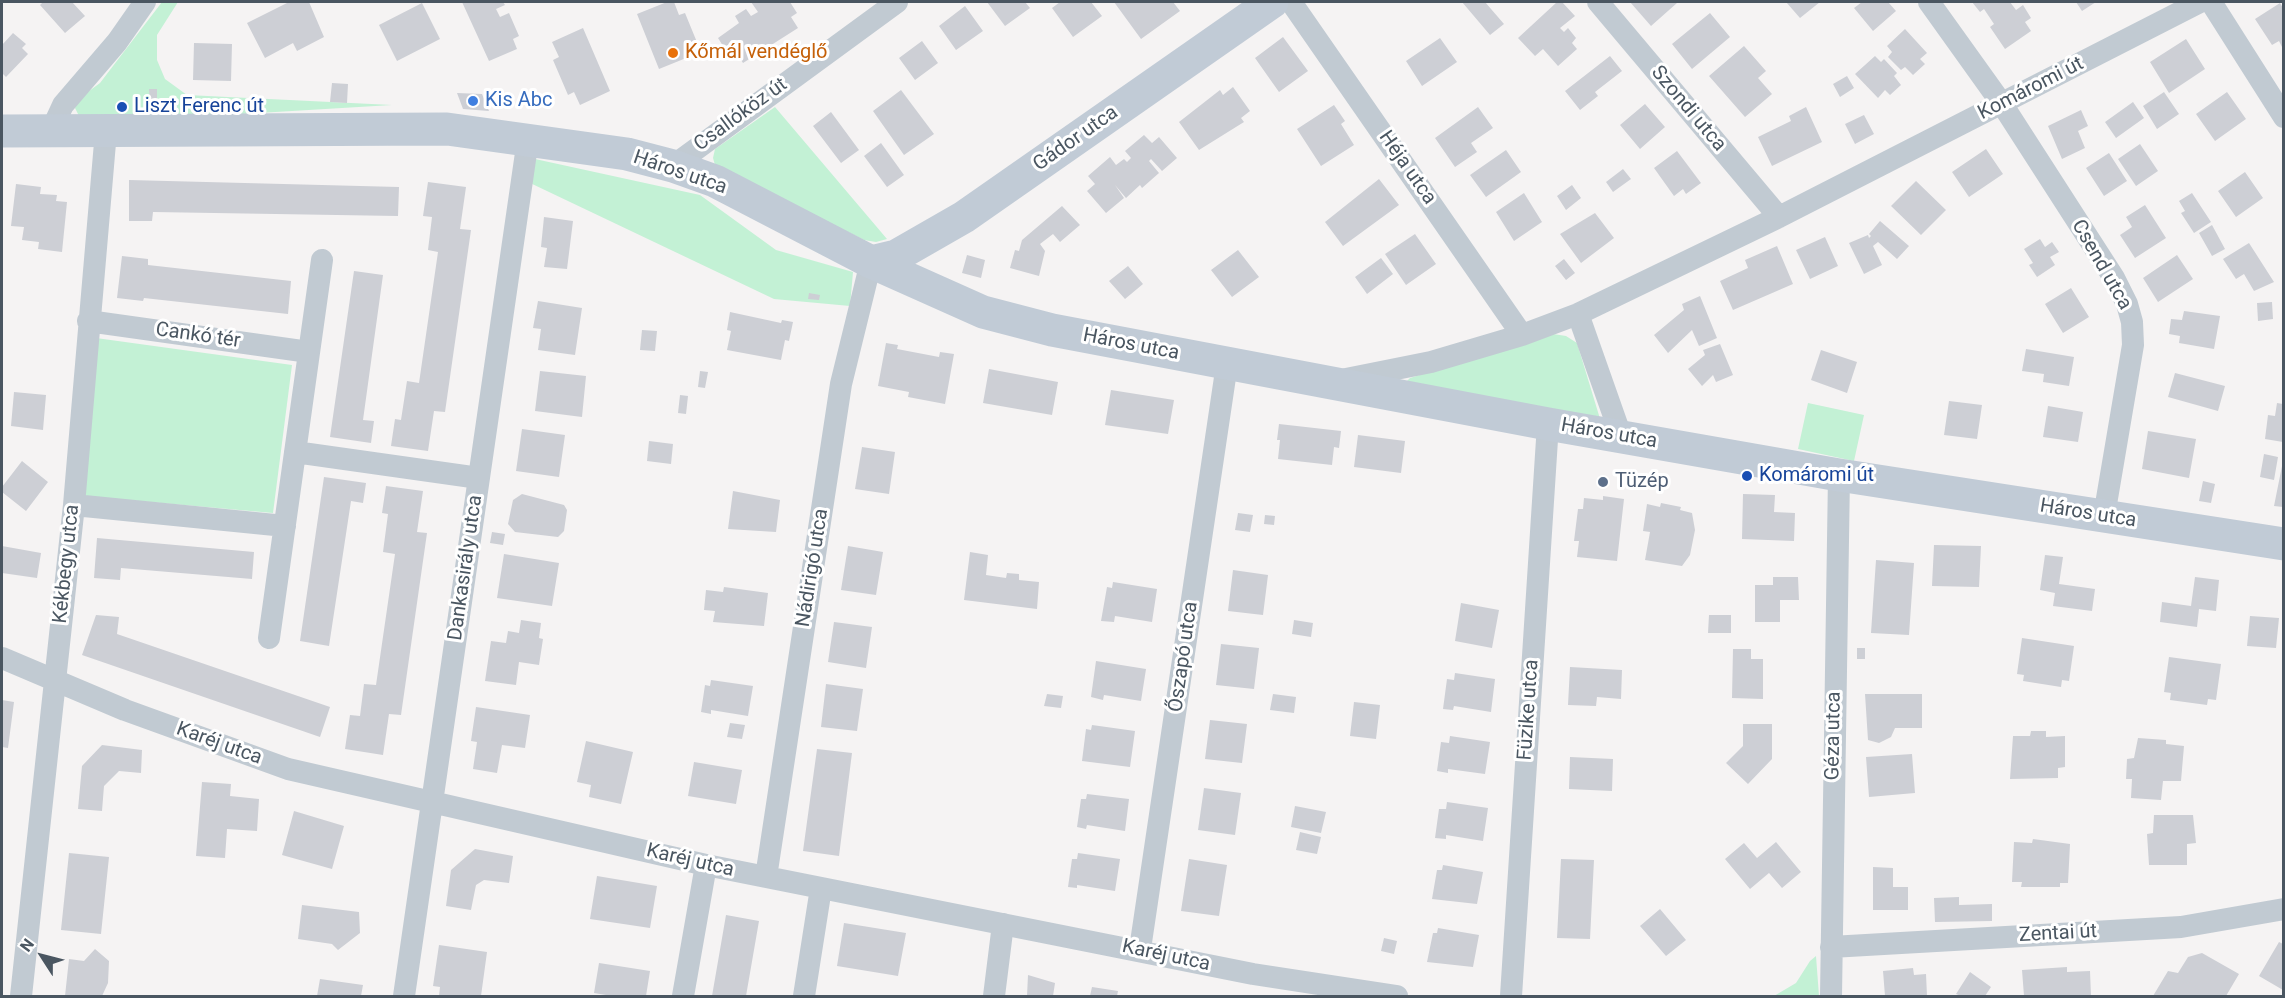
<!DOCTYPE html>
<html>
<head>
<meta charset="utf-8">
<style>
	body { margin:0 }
	#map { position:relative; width:2285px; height:998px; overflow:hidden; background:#f5f3f3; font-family:Roboto,sans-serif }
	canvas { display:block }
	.frame { position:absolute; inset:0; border:3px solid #4a5661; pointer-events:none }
	.north { position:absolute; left:12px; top:926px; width:60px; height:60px; -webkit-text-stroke:4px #fff; paint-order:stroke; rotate:306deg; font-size:16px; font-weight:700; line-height:24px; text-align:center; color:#4a5661 }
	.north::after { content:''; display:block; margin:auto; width:21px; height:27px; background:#4a5661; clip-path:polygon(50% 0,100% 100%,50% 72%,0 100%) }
</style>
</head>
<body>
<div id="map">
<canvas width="2285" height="998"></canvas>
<div class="frame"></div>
<div class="north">N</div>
</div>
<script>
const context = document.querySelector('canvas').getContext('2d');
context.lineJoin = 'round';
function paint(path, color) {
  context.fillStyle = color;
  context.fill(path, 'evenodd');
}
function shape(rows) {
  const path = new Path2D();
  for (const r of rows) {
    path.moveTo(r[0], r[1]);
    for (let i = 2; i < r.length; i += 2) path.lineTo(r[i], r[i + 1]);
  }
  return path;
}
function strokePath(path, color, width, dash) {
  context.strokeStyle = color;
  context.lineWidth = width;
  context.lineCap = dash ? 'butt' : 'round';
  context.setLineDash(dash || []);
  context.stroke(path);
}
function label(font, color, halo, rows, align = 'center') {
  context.font = font + ' Roboto,sans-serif';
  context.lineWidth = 6;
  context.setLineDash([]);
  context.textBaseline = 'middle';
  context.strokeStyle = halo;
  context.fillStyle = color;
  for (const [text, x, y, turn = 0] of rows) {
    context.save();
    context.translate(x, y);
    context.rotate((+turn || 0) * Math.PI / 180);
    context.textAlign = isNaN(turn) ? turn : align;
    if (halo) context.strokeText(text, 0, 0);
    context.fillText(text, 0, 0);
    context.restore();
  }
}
paint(shape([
	[162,2,178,2,157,35,157,60,165,79,187,95,392,105,192,117,79,116,75,108,77,100,100,83],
	[775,107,887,239,876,242,864,240,715,165,713,158,715,149],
	[535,159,700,195,776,250,853,272,850,306,774,299,528,182],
	[1553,334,1566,336,1577,343,1601,422,1406,382,1410,378],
	[96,338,292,365,273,513,83,496],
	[1808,403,1864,415,1854,461,1798,449],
	[1816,956,1819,996,1774,996,1796,983,1810,961]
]), '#c3f1d5');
paint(shape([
	[43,2,72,2,85,16,65,33,40,5],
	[289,2,309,2,324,37,297,51,293,43,265,58,247,23],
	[462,2,503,2,505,5,496,9,500,17,509,13,519,36,513,39,517,49,489,61],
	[667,2,674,2,679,15,685,13,701,52,659,69,637,14],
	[751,2,790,2,797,13,791,17,798,28,743,63,736,52,730,57,718,38,739,23,735,16,746,9,751,16,758,12],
	[987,2,1025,2,1030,8,1005,26],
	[1060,2,1091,2,1102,16,1073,37,1052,8],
	[1114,2,1173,2,1180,11,1141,39],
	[1462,2,1485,2,1504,24,1490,35],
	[1557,2,1562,2,1575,16,1560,28,1564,32,1568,28,1576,38,1572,43,1577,49,1558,66,1543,49,1535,56,1518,38],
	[1630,2,1676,2,1677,3,1651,26],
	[1786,2,1820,2,1800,18],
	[1862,2,1888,2,1896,11,1873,31,1854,8],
	[1972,2,2010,2,2016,10,2023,5,2031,18,2025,22,2031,31,2005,49,1990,27,1994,24,1984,9,1980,12],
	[2076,2,2096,2,2082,11],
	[422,3,440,39,397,61,379,25],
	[2280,3,2283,8,2283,49,2279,41,2272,45,2255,19],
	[965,6,983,31,956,50,939,26],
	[1710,13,1730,37,1692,69,1672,44],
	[583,28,610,91,580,105,574,92,568,95,553,60,559,57,552,42],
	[1905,29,1927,53,1920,59,1925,64,1913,75,1905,67,1901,70,1888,57,1892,52,1887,46],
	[13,33,26,44,22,48,28,54,6,77,2,73,2,45],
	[1283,37,1308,71,1279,92,1255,58],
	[1440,38,1457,62,1422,86,1406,61],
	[2186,39,2205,69,2169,93,2150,62],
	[922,41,938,63,915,80,899,58],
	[194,43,232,44,231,81,193,80],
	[1744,46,1766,71,1758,78,1772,94,1745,117,1709,76],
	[1610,56,1622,71,1595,92,1598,96,1580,110,1565,91],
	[1875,56,1881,62,1884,59,1897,73,1894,76,1901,85,1890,95,1885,90,1878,98,1855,74],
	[1847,76,1854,88,1840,97,1833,84],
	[332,83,348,84,347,103,330,102],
	[1233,87,1250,111,1241,118,1244,122,1199,150,1179,122,1220,90,1223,95],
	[149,89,157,89,157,101,150,102],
	[901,90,934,134,904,155,873,111],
	[2164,92,2179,114,2157,129,2143,106],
	[2227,92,2246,119,2215,141,2196,114],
	[457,93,482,94,489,111,463,109],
	[2133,102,2144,118,2116,138,2105,122],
	[1645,104,1665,127,1640,149,1620,125],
	[1334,105,1345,121,1341,124,1354,145,1321,166,1297,129],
	[1478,107,1493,128,1471,143,1477,152,1455,167,1435,138],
	[1806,107,1822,142,1772,166,1758,137,1791,121,1789,116],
	[2081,110,2088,126,2078,131,2085,148,2062,159,2048,126],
	[831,112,859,150,841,163,813,126],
	[1864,115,1874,134,1855,144,1845,124],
	[1144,135,1152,143,1159,137,1177,158,1162,171,1151,159,1149,161,1159,173,1142,188,1140,185,1126,198,1115,185,1124,198,1106,213,1087,191,1095,184,1088,176,1110,157,1116,165,1124,159,1127,162,1131,158,1125,151],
	[881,143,904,175,887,187,864,156],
	[2140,144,2158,171,2136,186,2118,159],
	[1986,149,2003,174,1969,197,1952,172],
	[1506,150,1521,172,1486,197,1470,175],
	[1677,151,1701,183,1686,194,1683,189,1674,196,1654,168],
	[2109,153,2127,181,2104,196,2086,168],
	[1623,169,1631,179,1613,192,1606,182],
	[2245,172,2263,198,2236,217,2218,191],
	[1379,179,1399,205,1343,246,1325,222],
	[129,180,399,187,398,216,153,212,152,221,129,221],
	[1916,181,1946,210,1921,235,1891,206],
	[428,182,466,187,460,229,471,230,445,412,434,411,428,451,391,446,395,419,401,420,407,381,419,383,438,252,428,250,432,217,423,216],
	[16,184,41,187,40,194,57,195,56,201,67,202,62,252,38,249,39,242,22,240,24,227,11,226],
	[1572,185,1581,198,1566,210,1557,196],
	[1524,193,1542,222,1514,241,1496,212],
	[2192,193,2211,222,2194,233,2181,213,2185,211,2179,201],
	[2145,205,2166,238,2135,258,2120,235,2132,227,2126,217],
	[1062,206,1080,225,1060,242,1053,234,1040,244,1045,251,1039,276,1010,268,1015,250,1019,251,1022,240],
	[1595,213,1614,238,1581,263,1560,234],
	[544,217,573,221,567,269,544,267,547,248,541,247],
	[1880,221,1909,246,1897,259,1878,242,1873,246,1882,265,1864,274,1849,243,1868,235,1869,238,1871,236,1869,234],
	[2212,225,2225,249,2212,256,2199,233],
	[1415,234,1436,264,1406,285,1385,254],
	[1825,237,1838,266,1810,279,1796,250],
	[2040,239,2045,247,2052,242,2059,252,2050,257,2055,265,2037,277,2029,265,2033,263,2024,249],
	[2249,243,2274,282,2254,291,2244,274,2236,279,2223,259],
	[1777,246,1793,284,1733,310,1720,281,1748,268,1745,260],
	[1238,250,1259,277,1232,297,1211,270],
	[967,255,985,260,981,278,962,273],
	[2177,255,2193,279,2158,302,2143,278],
	[122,256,148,259,148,265,291,281,288,314,144,298,143,301,117,298],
	[1381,258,1393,274,1367,294,1355,277],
	[1564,259,1575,273,1566,280,1555,266],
	[1128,266,1143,284,1125,299,1109,281],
	[354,271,383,275,363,420,374,421,371,443,330,437],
	[2071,288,2089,317,2063,333,2045,304],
	[809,293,820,295,819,300,808,299],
	[1700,296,1717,338,1699,346,1692,330,1668,353,1654,335,1684,310,1682,304],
	[538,301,582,308,575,355,538,350,541,329,533,328],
	[2272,302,2273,319,2258,321,2257,303],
	[2184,311,2220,316,2214,349,2179,343,2180,336,2169,334,2171,319,2182,320],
	[730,312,781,323,782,320,793,322,789,341,785,340,781,360,727,350,731,331,727,330],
	[642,330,657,331,655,351,640,350],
	[886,343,898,345,897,349,939,357,940,352,954,354,945,404,908,397,909,392,878,386],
	[1720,344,1733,375,1716,382,1713,375,1702,386,1688,369,1705,355,1703,350],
	[2026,349,2074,357,2069,386,2043,382,2044,374,2022,371],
	[1821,350,1857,362,1847,393,1811,380],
	[989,369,1058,382,1052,415,983,403],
	[540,371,586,376,582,417,535,411],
	[700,371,708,372,705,388,698,387],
	[2175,373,2225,386,2218,411,2168,397],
	[1111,390,1174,400,1168,434,1105,425],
	[14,392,46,395,43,430,11,426],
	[680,395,688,396,686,414,678,413],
	[1949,401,1982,405,1977,439,1944,435],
	[2277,403,2283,404,2283,442,2265,439,2268,415,2275,416],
	[2048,406,2083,412,2078,442,2043,437],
	[1279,424,1341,431,1339,448,1334,447,1332,465,1278,459,1280,440,1277,440],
	[522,429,565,435,559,477,516,471],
	[2148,431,2196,439,2189,478,2142,469],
	[1358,435,1405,441,1401,473,1354,467],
	[649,441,673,444,671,464,647,461],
	[862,447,895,452,889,494,855,489],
	[2264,454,2278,457,2274,480,2260,477],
	[22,461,48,482,26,511,2,492,2,487],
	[2282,466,2283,466,2283,507,2274,506],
	[324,477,366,483,363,503,351,501,329,646,300,641],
	[2203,481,2215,484,2211,503,2199,501],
	[386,486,423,491,417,532,427,533,401,715,389,714,383,755,345,749,350,715,360,716,364,684,376,685,395,554,383,552,388,514,382,513],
	[733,491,780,500,776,532,728,529],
	[522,494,564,505,567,510,564,531,558,537,515,532,508,524,513,500],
	[1743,494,1775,495,1774,512,1795,513,1794,541,1742,539],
	[1603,496,1624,499,1617,561,1577,557,1579,541,1574,541,1578,509,1583,509,1584,498,1603,500],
	[1661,503,1681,507,1680,510,1692,513,1695,530,1690,555,1682,566,1645,560,1650,532,1643,531,1647,504,1660,507],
	[1238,513,1253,515,1250,532,1235,530],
	[1265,515,1275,516,1274,525,1264,524],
	[492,532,505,534,503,545,490,543],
	[97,538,254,552,252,579,121,568,120,580,94,578],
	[1934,545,1981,546,1979,587,1932,586],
	[2,546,41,553,37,578,2,573],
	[848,546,883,552,876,595,841,590],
	[970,552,988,555,986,575,1006,578,1007,573,1019,574,1019,580,1039,582,1037,609,964,600],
	[504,554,559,563,552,606,497,598],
	[2045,555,2063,557,2059,584,2095,589,2092,611,2053,606,2055,593,2040,590],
	[1876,560,1914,563,1909,635,1871,633],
	[1233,570,1268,575,1263,615,1228,611],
	[1773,577,1798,577,1799,600,1780,600,1780,622,1755,622,1755,585,1773,585],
	[2195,577,2219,580,2216,611,2199,609,2197,627,2160,622,2162,602,2191,606],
	[1113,582,1157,589,1152,622,1115,616,1114,622,1101,621,1107,587,1112,588],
	[724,587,768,593,764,626,713,622,715,611,704,610,706,590,723,592],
	[1461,603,1499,610,1492,648,1455,641],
	[96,615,119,617,117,634,330,707,320,737,82,655],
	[1709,615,1731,615,1731,633,1708,633],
	[2250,616,2279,618,2276,648,2247,646],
	[521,620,541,623,539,638,543,639,539,665,519,662,516,685,485,681,491,641,506,643,508,631,519,633],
	[1294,620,1313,623,1311,637,1292,634],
	[834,622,872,627,866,668,828,662],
	[2022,638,2074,646,2069,681,2062,680,2061,687,2023,681,2024,675,2017,674],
	[1221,644,1259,648,1254,689,1216,685],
	[1857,648,1865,648,1865,659,1857,659],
	[1733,649,1751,649,1751,659,1763,659,1763,699,1732,698],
	[2169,657,2221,664,2216,700,2208,699,2207,705,2170,700,2171,693,2164,692],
	[1096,661,1146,669,1141,701,1104,695,1103,700,1091,697],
	[1570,667,1622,670,1621,699,1597,697,1596,706,1568,705],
	[1455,673,1495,679,1491,712,1454,706,1453,710,1443,709,1447,679,1454,680],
	[711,680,753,686,748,716,711,710,711,714,701,712,705,685,710,686],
	[826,684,863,689,857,731,821,727],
	[1047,694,1063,696,1061,708,1044,706],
	[1273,694,1296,697,1294,713,1270,710],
	[1865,694,1922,694,1922,728,1895,728,1891,737,1879,743,1868,740],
	[2,700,14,702,8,748,2,747],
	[1354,702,1380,705,1376,739,1350,736],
	[476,707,530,715,525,748,502,745,497,773,473,769,477,742,471,741],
	[1210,720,1247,724,1242,763,1205,759],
	[730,723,745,725,742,739,727,737],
	[1743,724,1772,724,1772,759,1748,784,1726,763,1743,746],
	[1092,725,1135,731,1130,767,1082,761,1086,729,1091,730],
	[2031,731,2046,731,2046,737,2065,736,2065,767,2058,768,2058,778,2010,779,2013,736,2030,736],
	[1450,736,1490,742,1485,774,1448,769,1448,773,1437,771,1441,742,1449,743],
	[2138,738,2166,740,2166,744,2184,746,2181,781,2163,781,2161,800,2131,798,2132,779,2126,779,2127,759,2134,758],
	[586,741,633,752,621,804,589,797,591,785,577,782],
	[102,745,142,750,141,773,119,771,104,786,102,811,78,809,82,766],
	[817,749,852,753,839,856,803,851],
	[1912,754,1915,793,1869,797,1866,757],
	[1570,757,1613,759,1612,791,1569,789],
	[694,762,742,770,736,804,688,796],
	[202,782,231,784,230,796,259,799,257,831,227,829,225,858,196,856],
	[1204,788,1241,793,1235,835,1198,830],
	[1087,794,1129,799,1125,831,1087,825,1086,829,1077,827,1081,799,1086,799],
	[1447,802,1488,808,1483,841,1446,835,1446,839,1435,838,1439,809,1446,809],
	[1295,806,1326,812,1321,833,1291,827],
	[294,811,344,826,332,869,282,855],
	[2154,815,2193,815,2196,843,2187,844,2187,865,2149,865,2147,834,2153,833],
	[1300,832,1321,837,1317,854,1296,850],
	[2033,839,2070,844,2068,883,2060,883,2060,887,2021,887,2022,882,2012,882,2014,842,2032,843],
	[1776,842,1801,872,1782,888,1769,873,1750,889,1725,859,1744,843,1757,858],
	[475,849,513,856,509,883,484,880,476,885,471,910,446,906,451,870],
	[69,853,109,857,101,934,61,930],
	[1078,853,1120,859,1115,891,1077,885,1077,888,1068,887,1072,859,1077,859],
	[1189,859,1227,865,1219,916,1181,911],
	[1561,859,1594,860,1590,939,1557,938],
	[1443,865,1483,872,1477,904,1432,899,1437,870,1442,870],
	[1873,867,1893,868,1893,887,1908,887,1908,910,1873,910],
	[597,876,657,886,650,928,590,919],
	[1959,897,1959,905,1992,904,1992,921,1935,922,1934,898],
	[302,905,359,912,360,933,338,950,332,944,298,939],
	[1660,909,1686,940,1666,956,1640,926],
	[726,915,759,921,746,996,712,996],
	[844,923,906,933,898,976,837,966],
	[1438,928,1479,935,1473,967,1427,962,1433,933,1437,933],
	[1384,938,1397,941,1394,954,1381,951],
	[2279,942,2283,944,2283,990,2259,976],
	[439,945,487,952,481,996,439,996,440,987,433,986],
	[95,949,109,961,108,983,102,996,65,996,69,959,84,961],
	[2202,953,2239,974,2226,996,2153,996,2168,971,2178,973,2188,957],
	[599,963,650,971,646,996,612,996,594,993],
	[2067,967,2067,972,2090,971,2091,996,2024,996,2022,970],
	[1913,968,1914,975,1926,974,1927,996,1885,996,1883,971],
	[1970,972,1991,987,1985,996,1961,996,1956,994],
	[1028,975,1055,983,1053,996,1027,996],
	[320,979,363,985,361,996,317,996],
	[1092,987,1118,991,1117,996,1090,996]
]), '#cdcfd5');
strokePath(shape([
	[1291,2,1522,335],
	[1598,2,1779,217],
	[1929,2,2002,104,2114,278,2127,304,2132,322,2133,345,2104,516],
	[2211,2,2284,117],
	[51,131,63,105,117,42,145,2],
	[673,166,897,2],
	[1578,314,1621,436],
	[88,321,309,352],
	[1346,379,1431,362,1522,335,1578,314,1779,217,2200,2],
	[295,452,479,478],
	[74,505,285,526],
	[269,638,322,260],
	[2,658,125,710,288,769,706,865,1253,974,1397,996],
	[766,877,841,384,871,262],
	[1831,947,2181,927,2284,909],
	[1140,949,1227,364],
	[21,996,74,505,106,131],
	[404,996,528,139],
	[683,996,706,865],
	[804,996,821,888],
	[994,996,1003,924],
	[1511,996,1548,424],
	[1831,996,1839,475]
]), '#c1cad2', 22);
strokePath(shape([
	[2,131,447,129,627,154,673,166,715,181,871,262,983,312,1052,330,1548,424,1839,475,2284,544],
	[871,262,896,256,964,217,1272,2]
]), '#c1cbd6', 33);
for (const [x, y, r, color] of [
	[673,53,6,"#e8710a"],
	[473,101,6,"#3f7fe0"],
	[122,107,6,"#1a4fb4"],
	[1747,476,6,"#1a4fb4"],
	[1603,482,6,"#5c6f8a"]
]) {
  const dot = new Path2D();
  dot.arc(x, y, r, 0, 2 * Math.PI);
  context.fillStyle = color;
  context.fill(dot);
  strokePath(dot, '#fff', 2);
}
label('20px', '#c56008', '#fff', [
	["Kőmál vendéglő",685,53]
], 'left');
label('20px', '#4a5661', '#fff', [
	["Komáromi út",2031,89,-27],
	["Szondi utca",1688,109,50],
	["Csallóköz út",741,115,-36],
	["Gádor utca",1076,139,-35],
	["Héja utca",1407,168,55],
	["Háros utca",680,173,19],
	["Csend utca",2101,265,60],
	["Cankó tér",198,336,8],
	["Háros utca",1131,345,11],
	["Háros utca",1609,434,10],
	["Háros utca",2088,514,9],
	["Kékbegy utca",67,564,-84],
	["Dankasirály utca",466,568,-82],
	["Nádirigó utca",813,568,-81],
	["Őszapó utca",1184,657,-82],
	["Füzike utca",1529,710,-86],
	["Géza utca",1834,736,-89],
	["Karéj utca",219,744,20],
	["Karéj utca",690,861,13],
	["Zentai út",2058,934,-3],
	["Karéj utca",1166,956,12]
]);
label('20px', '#366cbe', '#fff', [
	["Kis Abc",485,101]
], 'left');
label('20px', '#164399', '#fff', [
	["Liszt Ferenc út",134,107],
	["Komáromi út",1759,476]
], 'left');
label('20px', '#4e5e75', '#fff', [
	["Tüzép",1615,482]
], 'left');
</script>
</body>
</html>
